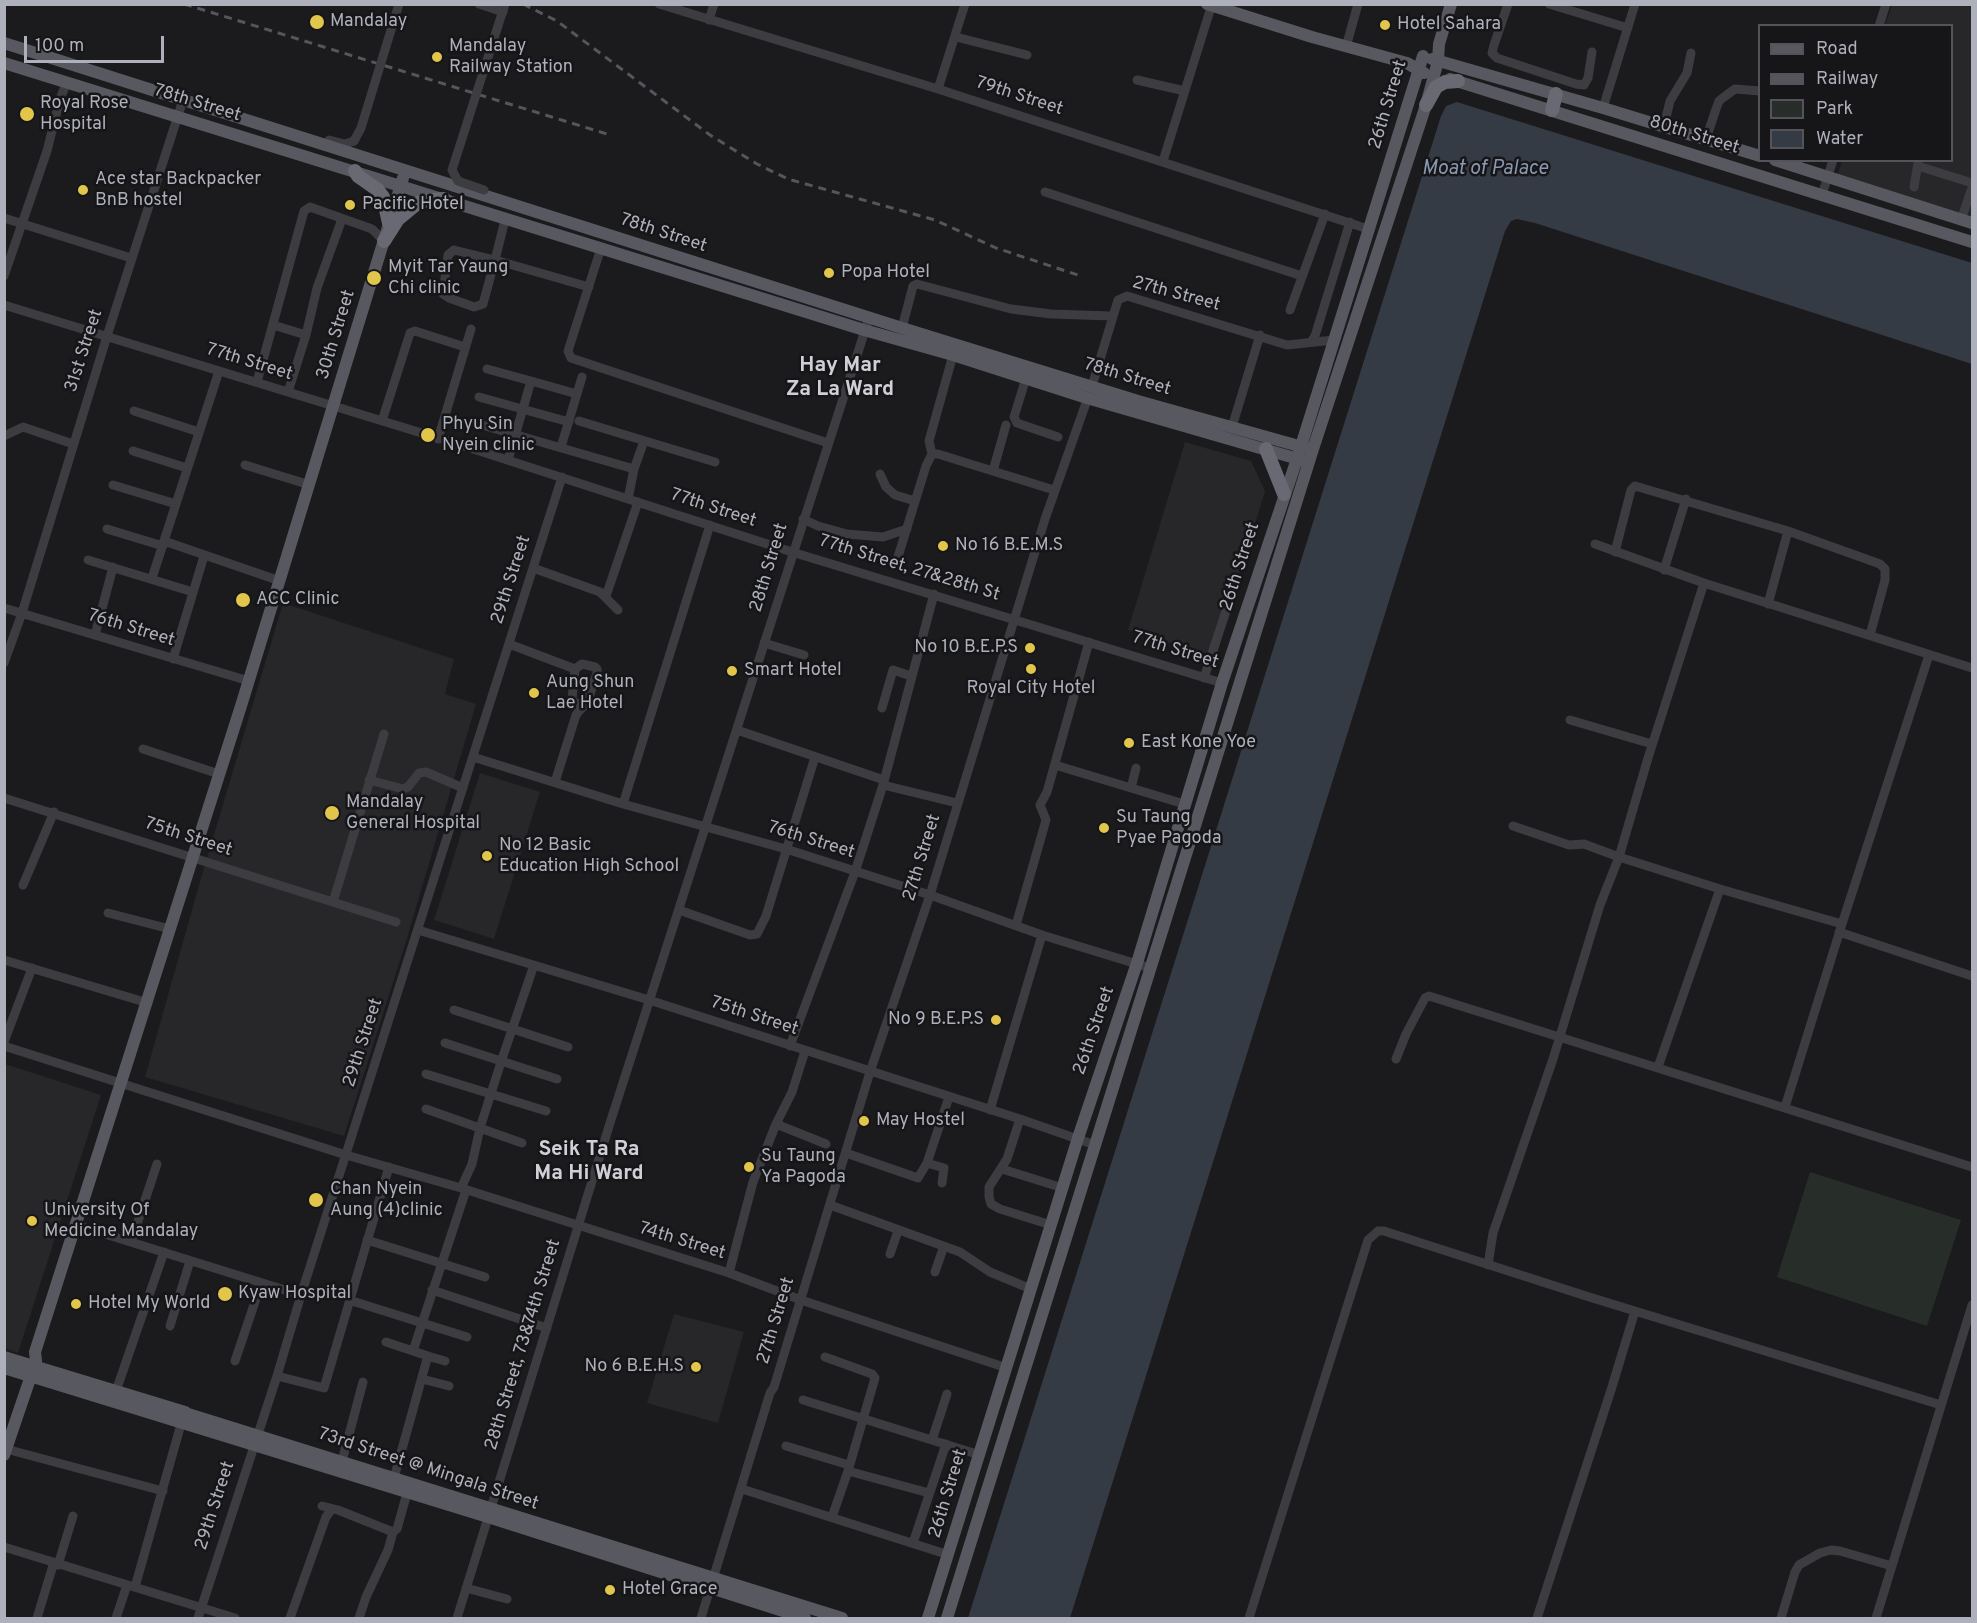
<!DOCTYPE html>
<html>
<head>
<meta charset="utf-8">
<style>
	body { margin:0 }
	#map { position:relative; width:1977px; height:1623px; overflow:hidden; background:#1b1a1c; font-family:Overpass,sans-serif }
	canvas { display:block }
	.frame { position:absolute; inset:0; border:6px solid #aeb0bb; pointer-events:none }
	.legend { position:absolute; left:1758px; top:24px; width:195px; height:138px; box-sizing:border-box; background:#161517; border:2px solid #535359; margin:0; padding:8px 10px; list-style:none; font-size:18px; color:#aeb0bb }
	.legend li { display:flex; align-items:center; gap:12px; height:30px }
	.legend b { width:30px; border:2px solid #535359 }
	.scale { position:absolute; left:24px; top:36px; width:140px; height:27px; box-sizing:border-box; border:3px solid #aeb0bb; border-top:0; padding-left:8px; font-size:18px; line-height:21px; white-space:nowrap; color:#aeb0bb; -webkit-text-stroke:4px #161517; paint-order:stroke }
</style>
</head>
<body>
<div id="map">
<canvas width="1977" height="1623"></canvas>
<div class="frame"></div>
<ul class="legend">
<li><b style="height:8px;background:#585860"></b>Road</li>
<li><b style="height:8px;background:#55565c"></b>Railway</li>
<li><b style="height:16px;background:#272e29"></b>Park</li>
<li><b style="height:16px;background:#353b44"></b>Water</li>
</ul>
<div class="scale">100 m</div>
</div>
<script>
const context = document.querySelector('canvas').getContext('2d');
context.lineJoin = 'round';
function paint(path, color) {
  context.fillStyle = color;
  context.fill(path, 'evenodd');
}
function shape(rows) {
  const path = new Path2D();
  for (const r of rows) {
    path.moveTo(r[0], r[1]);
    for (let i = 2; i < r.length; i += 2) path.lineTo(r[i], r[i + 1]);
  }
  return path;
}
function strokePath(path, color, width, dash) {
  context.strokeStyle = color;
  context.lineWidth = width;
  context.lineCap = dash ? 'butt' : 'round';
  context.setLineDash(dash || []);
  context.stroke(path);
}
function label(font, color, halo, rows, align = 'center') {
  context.font = font + ' Overpass,sans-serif';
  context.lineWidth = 5;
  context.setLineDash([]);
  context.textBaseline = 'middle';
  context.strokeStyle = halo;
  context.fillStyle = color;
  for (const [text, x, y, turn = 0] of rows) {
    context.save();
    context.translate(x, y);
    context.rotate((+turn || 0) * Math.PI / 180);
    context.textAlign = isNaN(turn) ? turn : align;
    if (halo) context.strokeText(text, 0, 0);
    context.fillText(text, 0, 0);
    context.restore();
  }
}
paint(shape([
	[1892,5,1972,5,1972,220,1836,179,1842,161,1952,160,1952,26,1885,25],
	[1185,442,1251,461,1265,491,1235,589,1210,655,1128,630],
	[283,603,454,659,445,694,476,704,405,945,344,1136,145,1077,201,878],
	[480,773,540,792,494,939,434,920],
	[5,1064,101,1095,18,1353,4,1348],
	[674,1314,744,1332,718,1423,647,1403]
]), '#272629');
paint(shape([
	[1810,1172,1961,1220,1927,1326,1777,1277]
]), '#272e29');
paint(shape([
	[1457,102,1972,263,1972,364,1535,223,1517,219,1511,221,1505,231,1070,1618,968,1618,1441,116,1446,106]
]), '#353b44');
strokePath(shape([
	[479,4,503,12],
	[659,4,938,89,1368,229],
	[1508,4,1494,45,1492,53,1497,58,1576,84,1584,85,1588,78,1592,52],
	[1549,4,1628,28],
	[709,20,714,4],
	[1879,26,1886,4],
	[956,37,1027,55],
	[1346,47,1358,4],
	[1137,80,1185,91],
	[938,89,965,4],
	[1603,108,1635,4],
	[1664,126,1670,101,1687,73,1691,53],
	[1706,139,1716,109,1719,101,1724,97,1735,89,1760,91],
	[329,140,345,144,354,141],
	[1163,161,1212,4],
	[1918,166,1972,183],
	[1914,187,1918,163],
	[1045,192,1302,276],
	[1822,195,1833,160],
	[4,218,131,258],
	[505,220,495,260,483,304,474,307,449,298,443,294,448,255,454,250,495,260,589,287],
	[1961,220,1972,188],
	[601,248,568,351,571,358,828,443],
	[4,276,47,151,60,99,66,84],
	[4,305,464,446,792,552,1222,683],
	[1290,310,1325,214],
	[273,325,306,335],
	[902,328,913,286,917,284,1011,309,1051,314,1112,316],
	[1311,342,1315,336,1350,222],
	[487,369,531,381],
	[1026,378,1014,417,1017,423,1058,437],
	[257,382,304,211,310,207,372,229,384,241],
	[288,392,306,335,317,288,342,219],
	[479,397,569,422],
	[134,411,199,432],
	[382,421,410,333,415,331,465,347],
	[579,421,715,462],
	[475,423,634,469,628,499],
	[1232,427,1260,335],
	[4,436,23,427,73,444],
	[438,439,471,329],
	[561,447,582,377],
	[133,451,187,468],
	[932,454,929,441,953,355],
	[508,460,531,381,577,394],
	[245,465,310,485],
	[634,469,644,441],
	[993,471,1006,425],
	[880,474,886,487,895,495,915,501],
	[113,485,176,504],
	[803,519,818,526,847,534,883,537,907,529],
	[107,529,163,546],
	[165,539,167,542,280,581],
	[1595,544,1704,583,1972,668],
	[1615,552,1631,490,1635,486,1788,531,1880,564,1885,569,1885,580,1870,635],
	[88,560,193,592],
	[897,560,926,466,932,454,938,454,1054,490],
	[533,568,600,592,618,610],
	[1664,570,1686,499],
	[152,578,219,371],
	[606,596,638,502],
	[1768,604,1788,531],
	[4,608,249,681],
	[95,635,113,567],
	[764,643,804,655],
	[509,644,575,669],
	[173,659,204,556],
	[4,663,22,613,107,336,183,100],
	[1204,678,1226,611],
	[882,708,893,670,911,676],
	[1570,720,1652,744],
	[737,730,884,780],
	[143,749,219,774],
	[473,757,623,804,786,849,930,895,1042,935,1150,968],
	[1055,765,1184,804],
	[369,780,403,789,408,787,419,773,426,772,463,788],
	[555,782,576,715,579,711,585,705,588,700,597,673,597,669,595,667,582,664,575,669,572,699,575,703,585,705],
	[883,785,957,803],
	[1131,788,1136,768],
	[4,798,396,922],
	[623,804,710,525],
	[1513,826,1569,845,1584,844,1619,857,1720,889],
	[23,885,54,812],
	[333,902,384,734],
	[679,910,750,935,757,934,766,916,815,757],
	[108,913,170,929],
	[1016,925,1046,820,1040,805,1047,792,1089,642],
	[418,930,649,1000,1020,1119,1095,1145],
	[1839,932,1972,976],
	[4,960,148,1003],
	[454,1010,568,1047],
	[4,1042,32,968],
	[445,1043,557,1079],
	[4,1046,346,1155,461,1188,729,1273,801,1300,1007,1368],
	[790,1046,855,872,883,785,934,594],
	[1396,1059,1406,1034,1425,998,1429,996,1972,1167],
	[1658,1067,1720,889,1842,924],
	[426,1074,546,1111],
	[1785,1107,1842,924,1929,655],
	[426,1109,522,1143],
	[990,1110,1042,935],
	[1020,1119,1007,1159,989,1187,989,1197,991,1204,1000,1209,1051,1225],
	[776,1124,826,1144],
	[846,1153,918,1178,927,1163,949,1097],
	[927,1163,944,1168,942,1183],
	[1002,1169,1063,1188],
	[461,1188,472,1164,480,1128,501,1062,534,965],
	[830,1205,960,1252,990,1272,1031,1289],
	[76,1225,301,1295],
	[367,1240,485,1277],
	[131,1242,157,1164],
	[890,1254,898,1231],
	[1488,1265,1493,1233,1553,1059,1600,905,1619,857,1648,758,1704,583],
	[935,1272,944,1246],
	[729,1273,753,1182,776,1124,792,1092,805,1051],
	[432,1290,547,1328],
	[349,1300,467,1337],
	[170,1326,190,1261],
	[386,1342,413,1351],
	[431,1357,413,1351,466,1190],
	[825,1357,872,1374,875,1378,848,1471,832,1517],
	[235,1361,261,1284],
	[277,1376,324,1388,389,1167],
	[422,1379,449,1386],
	[116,1391,164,1252],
	[803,1400,980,1455],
	[932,1440,947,1394],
	[786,1446,849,1465],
	[6,1449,163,1491],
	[342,1461,363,1382],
	[848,1471,929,1493],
	[394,1478,427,1359,431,1357,445,1361],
	[742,1489,949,1555],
	[322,1506,338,1510,393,1532],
	[913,1543,946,1444],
	[4,1547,235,1618],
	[58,1565,73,1516],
	[135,1587,181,1424],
	[466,1588,507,1599],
	[37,1618,54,1562],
	[116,1618,127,1585],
	[198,1618,277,1376,301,1295,562,477],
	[290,1618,326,1517,332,1509],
	[359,1618,366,1597,388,1550,393,1532,397,1529,407,1493],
	[457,1618,610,1123,869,318],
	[701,1618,770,1393,774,1387,870,1072,930,895,1045,519,1092,386,1118,300,1127,296,1287,345,1334,340],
	[1249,1618,1368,1240,1378,1231,1384,1231,1586,1296,1941,1405],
	[1537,1618,1612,1387,1635,1311],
	[1781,1618,1795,1572,1799,1565,1820,1553,1831,1550,1840,1551,1892,1566],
	[1876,1618,1972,1305]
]), '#3c3c41', 9);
strokePath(shape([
	[1207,4,1312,37,1407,63,1424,73],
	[4,43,902,328,1138,401,1306,448],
	[1432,59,1603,108,1760,156],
	[4,63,864,330,953,355,1087,398,1305,461],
	[1450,79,1972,242],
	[1775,160,1972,223],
	[4,1357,185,1412,185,1413,842,1618],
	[4,1368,488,1517,805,1618],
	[4,1455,36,1361,35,1352,241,706,403,178],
	[928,1618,1078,1138,1137,963,1222,683,1297,459,1423,56],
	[947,1618,1313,449,1426,105,1438,61,1439,44,1451,4]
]), '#585860', 12);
strokePath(shape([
	[1426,105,1436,87,1445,82,1458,81],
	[1552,110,1556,94],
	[355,171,358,176,378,190,383,197,389,223],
	[384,241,398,219,415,205,422,201,444,199],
	[1266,449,1284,494]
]), '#686972', 14);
strokePath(shape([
	[184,4,607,134],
	[523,4,557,21,710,135,757,164,788,179,935,220,996,248,1078,275]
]), '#55565c', 3, [8, 6]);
strokePath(shape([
	[354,141,361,128,399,4],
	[484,190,458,181,452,170,505,4]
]), '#3c3c41', 9);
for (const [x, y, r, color] of [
	[317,22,8,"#e2c64c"],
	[1385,25,6,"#e2c64c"],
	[437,57,6,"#e2c64c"],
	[27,114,8,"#e2c64c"],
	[83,190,6,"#e2c64c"],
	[350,205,6,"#e2c64c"],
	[829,273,6,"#e2c64c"],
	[374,278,8,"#e2c64c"],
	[428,435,8,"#e2c64c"],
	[943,546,6,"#e2c64c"],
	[243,600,8,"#e2c64c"],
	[1030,648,6,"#e2c64c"],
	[1031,669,6,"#e2c64c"],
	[732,671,6,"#e2c64c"],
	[534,693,6,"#e2c64c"],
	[1129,743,6,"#e2c64c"],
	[332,813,8,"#e2c64c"],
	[1104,828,6,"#e2c64c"],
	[487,856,6,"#e2c64c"],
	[996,1020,6,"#e2c64c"],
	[864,1121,6,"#e2c64c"],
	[749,1167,6,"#e2c64c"],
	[316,1200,8,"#e2c64c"],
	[32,1221,6,"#e2c64c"],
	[225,1294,8,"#e2c64c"],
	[76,1304,6,"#e2c64c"],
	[696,1367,6,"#e2c64c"],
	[610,1590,6,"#e2c64c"]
]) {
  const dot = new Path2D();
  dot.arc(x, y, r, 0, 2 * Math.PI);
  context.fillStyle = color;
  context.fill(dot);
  strokePath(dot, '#161517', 2);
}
label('18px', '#aeb0bb', '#161517', [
	["Mandalay",330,22],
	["Hotel Sahara",1397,25],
	["Mandalay",449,47],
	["Railway Station",449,68],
	["Royal Rose",40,104],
	["Hospital",40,125],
	["Ace star Backpacker",95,180],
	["BnB hostel",95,201],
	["Pacific Hotel",362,205],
	["Myit Tar Yaung",388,268],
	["Chi clinic",388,289],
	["Popa Hotel",841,273],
	["Phyu Sin",442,425],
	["Nyein clinic",442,446],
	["No 16 B.E.M.S",955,546],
	["ACC Clinic",256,600],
	["No 10 B.E.P.S",1018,648,"right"],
	["Smart Hotel",744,671],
	["Aung Shun",546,683],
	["Lae Hotel",546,704],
	["Royal City Hotel",1031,689,"center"],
	["East Kone Yoe",1141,743],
	["Mandalay",346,803],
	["General Hospital",346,824],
	["Su Taung",1116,818],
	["Pyae Pagoda",1116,839],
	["No 12 Basic",499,846],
	["Education High School",499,867],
	["No 9 B.E.P.S",984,1020,"right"],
	["May Hostel",876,1121],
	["Su Taung",761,1157],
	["Ya Pagoda",761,1178],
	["Chan Nyein",330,1190],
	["Aung (4)clinic",330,1211],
	["University Of",44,1211],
	["Medicine Mandalay",44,1232],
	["Kyaw Hospital",238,1294],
	["Hotel My World",88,1304],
	["No 6 B.E.H.S",684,1367,"right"],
	["Hotel Grace",622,1590]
], 'left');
label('18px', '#aeb0bb', '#161517', [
	["79th Street",1019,97,18],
	["78th Street",197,104,17],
	["26th Street",1389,105,-73],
	["80th Street",1694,136,17],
	["78th Street",663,234,18],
	["27th Street",1176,295,15],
	["30th Street",337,335,-73],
	["31st Street",85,351,-72],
	["77th Street",249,363,17],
	["78th Street",1127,378,17],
	["77th Street",713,509,18],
	["26th Street",1241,567,-72],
	["28th Street",770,568,-73],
	["77th Street, 27&28th St",909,569,17],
	["29th Street",512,580,-72],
	["76th Street",131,629,17],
	["77th Street",1175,651,17],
	["75th Street",188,838,18],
	["76th Street",811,841,17],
	["27th Street",923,858,-73],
	["75th Street",754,1017,18],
	["26th Street",1095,1031,-71],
	["29th Street",364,1043,-72],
	["74th Street",682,1242,17],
	["27th Street",777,1321,-73],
	["28th Street, 73&74th Street",524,1345,-73],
	["73rd Street @ Mingala Street",428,1470,18],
	["26th Street",949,1494,-73],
	["29th Street",216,1506,-72]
]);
label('italic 20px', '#8999b2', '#161517', [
	["Moat of Palace",1485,170]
]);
label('bold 21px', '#cfd0d7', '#161517', [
	["Hay Mar",840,367],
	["Za La Ward",840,391],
	["Seik Ta Ra",589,1151],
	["Ma Hi Ward",589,1175]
]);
</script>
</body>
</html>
